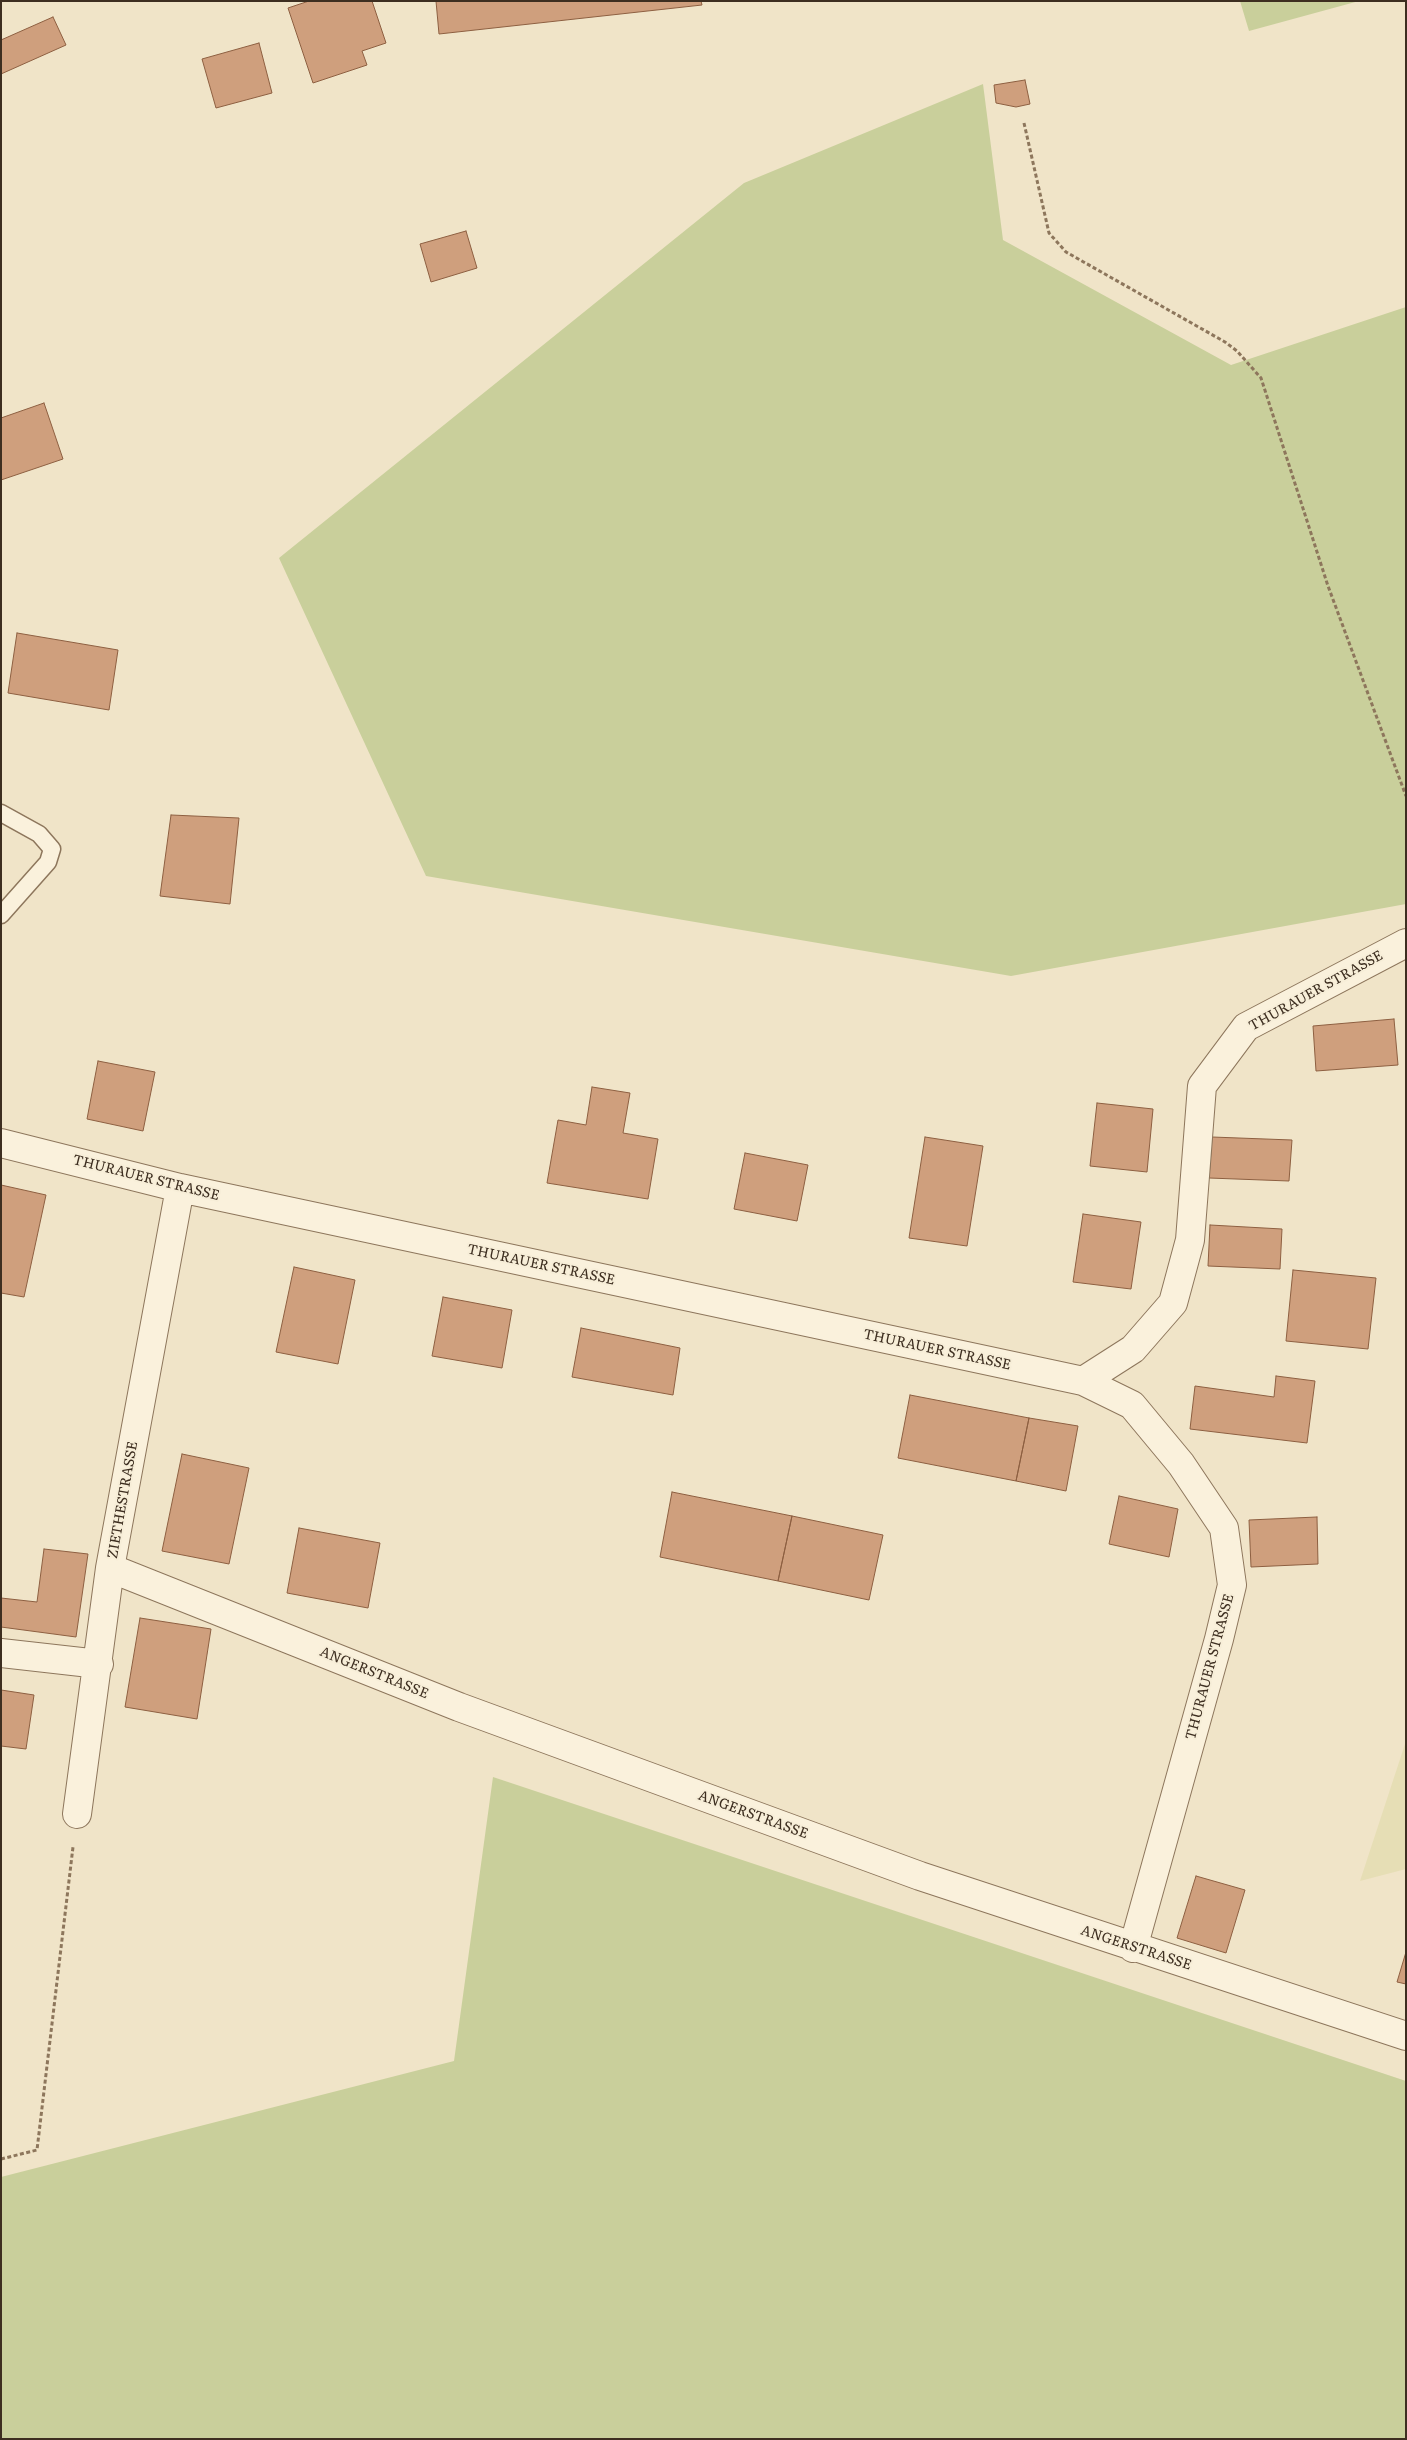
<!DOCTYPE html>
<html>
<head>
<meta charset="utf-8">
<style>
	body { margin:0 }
	#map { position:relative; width:1407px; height:2440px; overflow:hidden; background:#f0e4c8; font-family:Literata,serif }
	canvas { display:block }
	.frame { position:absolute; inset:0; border:2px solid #3d2e20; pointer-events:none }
</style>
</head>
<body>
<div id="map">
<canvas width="1407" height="2440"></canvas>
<div class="frame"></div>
</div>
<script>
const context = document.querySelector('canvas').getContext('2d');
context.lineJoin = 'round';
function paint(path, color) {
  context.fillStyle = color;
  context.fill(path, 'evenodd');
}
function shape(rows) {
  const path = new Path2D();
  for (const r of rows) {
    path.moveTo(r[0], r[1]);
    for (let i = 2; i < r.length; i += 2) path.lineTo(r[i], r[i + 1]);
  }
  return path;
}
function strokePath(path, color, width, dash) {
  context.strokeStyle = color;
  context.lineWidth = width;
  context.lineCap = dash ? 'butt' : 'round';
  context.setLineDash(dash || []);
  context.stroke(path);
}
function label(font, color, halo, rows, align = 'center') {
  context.font = font + ' Literata,serif';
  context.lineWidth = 4;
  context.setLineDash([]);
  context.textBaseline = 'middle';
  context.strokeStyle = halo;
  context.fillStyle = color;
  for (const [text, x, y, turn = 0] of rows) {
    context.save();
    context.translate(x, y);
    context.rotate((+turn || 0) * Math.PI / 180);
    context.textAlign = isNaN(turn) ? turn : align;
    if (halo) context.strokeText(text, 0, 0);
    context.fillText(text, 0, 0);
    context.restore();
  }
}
paint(shape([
	[1406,1741,1406,1869,1360,1881]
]), '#e6deb5');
paint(shape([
	[1240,1,1359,1,1249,31],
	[983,84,1003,240,1231,365,1406,307,1406,904,1011,976,426,876,279,558,744,183],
	[493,1777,1406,2081,1406,2439,1,2439,1,2177,454,2061]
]), '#c9cf9b');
const building = shape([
	[309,1,372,1,386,43,362,51,367,65,313,83,288,8,309,1],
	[436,1,701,1,702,5,439,34,436,1],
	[53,17,66,45,1,74,1,40,53,17],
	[259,43,272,93,216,108,202,59,259,43],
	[1025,80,1030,104,1016,107,996,103,994,85,1025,80],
	[466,231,477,268,431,282,420,244,466,231],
	[44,403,63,459,1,480,1,418,44,403],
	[17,633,118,650,109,710,8,693,17,633],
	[171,815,239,818,230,904,160,896,171,815],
	[1394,1019,1398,1065,1316,1071,1313,1026,1394,1019],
	[98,1061,155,1072,143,1131,87,1119,98,1061],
	[592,1087,630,1093,623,1133,658,1139,648,1199,547,1183,558,1120,586,1125,592,1087],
	[1097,1103,1153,1109,1147,1172,1090,1166,1097,1103],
	[925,1137,983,1146,967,1246,909,1238,925,1137],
	[1212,1137,1292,1140,1289,1181,1209,1178,1212,1137],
	[745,1153,808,1165,797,1221,734,1209,745,1153],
	[1,1185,46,1195,24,1297,1,1293,1,1185],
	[1083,1214,1141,1222,1131,1289,1073,1282,1083,1214],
	[1210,1225,1282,1229,1280,1269,1208,1266,1210,1225],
	[294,1267,355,1280,338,1364,276,1352,294,1267],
	[1293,1270,1376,1278,1368,1349,1286,1341,1293,1270],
	[443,1297,512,1310,502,1368,432,1356,443,1297],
	[581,1328,680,1348,673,1395,572,1377,581,1328],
	[1276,1376,1315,1381,1307,1443,1190,1429,1195,1386,1274,1397,1276,1376],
	[910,1395,1029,1418,1016,1481,898,1458,910,1395],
	[1029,1418,1078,1426,1066,1491,1016,1481,1029,1418],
	[182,1454,249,1468,229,1564,162,1551,182,1454],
	[672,1492,792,1516,778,1581,660,1557,672,1492],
	[1119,1496,1178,1509,1169,1557,1109,1544,1119,1496],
	[792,1516,883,1535,869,1600,778,1581,792,1516],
	[1317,1517,1318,1564,1251,1567,1249,1520,1317,1517],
	[299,1528,380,1543,368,1608,287,1593,299,1528],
	[44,1549,88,1554,76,1637,1,1627,1,1598,37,1602,44,1549],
	[140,1618,211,1629,197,1719,125,1707,140,1618],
	[1,1690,34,1695,26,1749,1,1746,1,1690],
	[1196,1876,1245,1890,1226,1953,1177,1938,1196,1876],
	[1406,1952,1406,1984,1397,1982,1406,1952]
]);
paint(building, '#cf9f7d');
strokePath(building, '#8d5f41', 1);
const service = shape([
	[1,813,39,834,52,849,48,862,1,915]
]);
const minor = shape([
	[1,1143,180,1188,1083,1381,1132,1405,1181,1464,1224,1528,1232,1585,1219,1639,1133,1948],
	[1083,1381,1133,1349,1173,1303,1190,1240,1202,1086,1246,1027,1406,943],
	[110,1568,459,1707,920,1876,1406,2036],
	[1,1653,99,1664],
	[77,1814,110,1568,180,1188]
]);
strokePath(service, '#8d765c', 19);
strokePath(minor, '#8d765c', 30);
strokePath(shape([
	[1024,123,1049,233,1066,252,1225,342,1237,351,1261,378,1328,586,1406,796],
	[1,2159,37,2150,73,1847]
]), '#8d765c', 3, [4, 2.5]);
strokePath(service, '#faf1dc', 16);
strokePath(minor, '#faf1dc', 28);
label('14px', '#3d2e20', '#f7eed8', [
	["THURAUER STRASSE",1316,991,-29],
	["THURAUER STRASSE",146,1178,14],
	["THURAUER STRASSE",541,1265,12],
	["THURAUER STRASSE",937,1350,12],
	["ZIETHESTRASSE",123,1500,-80],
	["THURAUER STRASSE",1210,1667,-75],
	["ANGERSTRASSE",374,1673,22],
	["ANGERSTRASSE",753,1815,20],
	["ANGERSTRASSE",1136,1948,18]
]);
</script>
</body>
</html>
